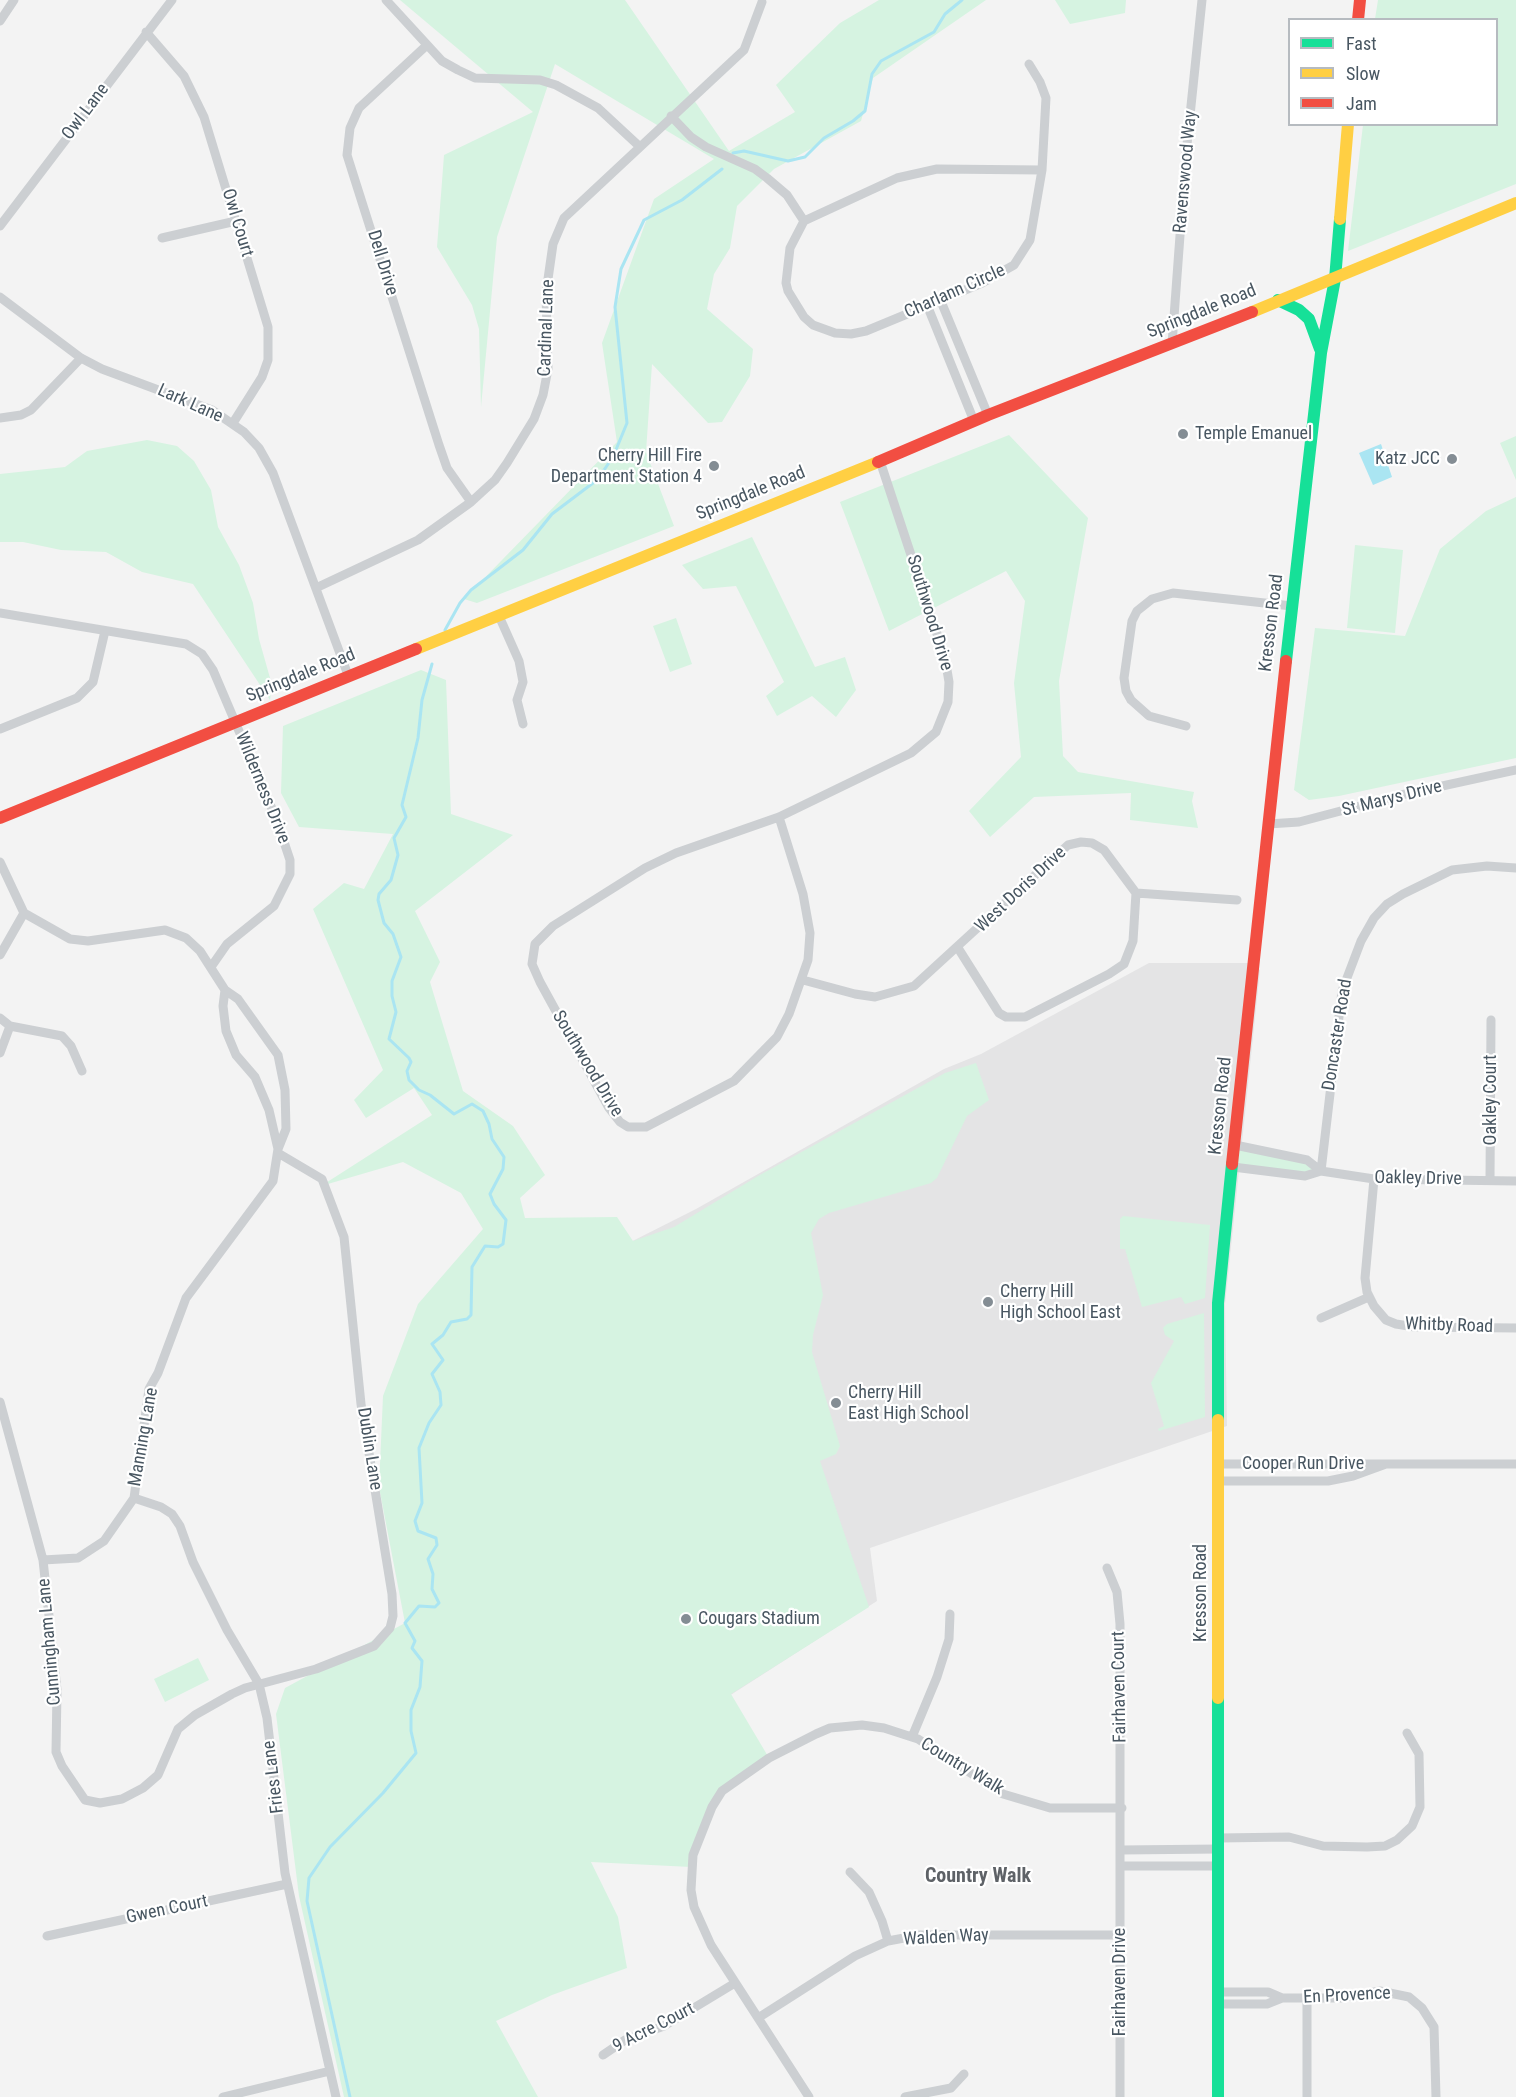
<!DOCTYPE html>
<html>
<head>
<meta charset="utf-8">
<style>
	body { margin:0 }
	#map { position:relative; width:1516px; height:2097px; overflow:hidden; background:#f3f3f3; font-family:"Roboto Condensed",sans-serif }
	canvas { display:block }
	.legend { position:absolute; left:1288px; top:18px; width:210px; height:108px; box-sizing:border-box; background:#fff; border:2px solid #b6bbc0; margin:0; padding:8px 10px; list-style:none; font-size:18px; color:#485661 }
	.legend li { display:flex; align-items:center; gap:12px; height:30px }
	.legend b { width:30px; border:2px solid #b6bbc0 }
</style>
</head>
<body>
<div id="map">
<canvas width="1516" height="2097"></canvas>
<ul class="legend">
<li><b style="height:8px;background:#16e098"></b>Fast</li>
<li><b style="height:8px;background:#ffcf43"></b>Slow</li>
<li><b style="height:8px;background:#f24e42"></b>Jam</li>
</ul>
</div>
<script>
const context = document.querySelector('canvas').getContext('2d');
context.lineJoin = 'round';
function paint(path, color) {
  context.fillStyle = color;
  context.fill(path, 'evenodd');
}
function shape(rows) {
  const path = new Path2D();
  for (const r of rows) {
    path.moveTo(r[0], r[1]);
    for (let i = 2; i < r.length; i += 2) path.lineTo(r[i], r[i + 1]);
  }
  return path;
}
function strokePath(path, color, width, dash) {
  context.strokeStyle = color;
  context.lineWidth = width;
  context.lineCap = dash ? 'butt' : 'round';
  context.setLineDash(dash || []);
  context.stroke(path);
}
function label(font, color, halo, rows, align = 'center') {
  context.font = font + ' "Roboto Condensed",sans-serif';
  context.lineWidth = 4.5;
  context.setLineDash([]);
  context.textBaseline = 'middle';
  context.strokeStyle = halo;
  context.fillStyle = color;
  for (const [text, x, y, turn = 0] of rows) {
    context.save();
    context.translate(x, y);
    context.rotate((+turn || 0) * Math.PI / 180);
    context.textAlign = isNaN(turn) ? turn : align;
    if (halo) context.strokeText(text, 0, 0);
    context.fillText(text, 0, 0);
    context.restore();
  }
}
paint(shape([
	[1149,963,1248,963,1260,970,1225,1304,1227,1426,870,1548,877,1601,726,1698,587,1264,696,1209,944,1069,981,1054]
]), '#e4e4e5');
paint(shape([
	[400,0,625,0,729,151,795,112,776,85,840,23,879,0,986,0,873,78,861,121,774,169,737,206,730,248,714,274,707,309,753,349,750,376,722,422,708,423,652,364,646,452,674,526,477,603,464,599,617,442,602,343,654,199,714,159,555,64,497,237,481,407,479,329,472,305,437,247,444,155,533,112],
	[1055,0,1126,0,1125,13,1070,24],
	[1378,0,1516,0,1516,184,1348,251,1363,125,1496,124,1496,20,1375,19],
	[1009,435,1088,518,1059,681,1063,756,1078,772,1194,792,1192,801,1198,828,1130,820,1131,793,1034,797,990,837,969,811,1021,757,1014,683,1025,601,1006,571,889,631,840,502],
	[1516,436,1516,480,1500,443],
	[147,440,177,446,194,461,211,490,218,527,239,565,253,603,259,639,272,685,270,700,193,584,142,572,106,552,61,550,23,542,0,542,0,474,65,467,87,451],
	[1516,497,1516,758,1339,796,1309,800,1294,790,1315,628,1405,636,1440,549,1486,511],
	[752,537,815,667,845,657,856,690,836,717,812,696,777,716,766,696,784,682,736,586,703,589,682,565],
	[1355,545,1403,550,1395,633,1347,628],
	[676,618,692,664,670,672,653,626],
	[421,670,446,680,451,814,513,835,415,911,440,962,430,982,463,1091,513,1126,545,1175,520,1198,525,1218,617,1217,633,1241,674,1227,758,1176,945,1073,976,1063,989,1100,967,1116,937,1178,931,1183,829,1213,819,1219,811,1233,823,1295,813,1335,812,1352,840,1446,836,1454,820,1461,869,1607,731,1694,769,1758,722,1791,691,1867,591,1862,618,1917,627,1968,552,1995,496,2021,538,2097,344,2097,299,1896,276,1714,285,1688,405,1623,379,1487,383,1396,418,1304,483,1229,461,1193,403,1162,321,1186,432,1115,414,1088,366,1118,354,1100,383,1070,313,909,344,883,364,889,393,834,299,827,281,793,283,726],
	[1235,1145,1307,1160,1321,1171,1305,1176,1233,1167],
	[1123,1216,1210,1225,1205,1298,1185,1304,1181,1297,1142,1307,1125,1249,1120,1249,1120,1219],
	[1204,1313,1205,1417,1159,1431,1158,1429,1164,1426,1151,1383,1174,1341,1165,1335,1163,1328,1167,1324],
	[198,1658,209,1680,165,1702,154,1679]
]), '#d6f3e1');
paint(shape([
	[1381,444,1392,477,1373,485,1359,453]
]), '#aae5f2');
strokePath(shape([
	[733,153,744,151,788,161,805,157,824,138,853,121,865,111,872,74,881,61,934,32,945,14,962,0],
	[445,630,460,603,471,590,523,550,552,514,597,480,613,457,627,423,615,307,621,269,644,220,682,200,722,169],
	[350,2097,307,1901,309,1878,330,1847,383,1793,416,1753,411,1731,411,1710,420,1687,422,1661,412,1648,415,1641,405,1623,419,1606,435,1607,439,1603,432,1589,433,1574,428,1559,437,1545,436,1538,418,1531,415,1521,422,1503,419,1448,429,1423,441,1405,440,1392,432,1374,443,1360,432,1344,443,1335,451,1322,467,1319,471,1315,472,1267,485,1246,498,1247,503,1244,506,1220,494,1204,490,1194,503,1169,504,1157,492,1139,489,1124,483,1111,472,1104,454,1114,430,1095,419,1090,409,1080,407,1071,411,1062,409,1058,389,1039,396,1012,392,996,392,981,401,957,393,934,384,923,378,900,379,894,391,880,398,855,394,838,406,817,402,805,418,738,422,700,432,664]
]), '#aae5f2', 3);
strokePath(shape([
	[386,0,442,61,458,70,475,78,540,80,556,85,598,108,639,146],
	[0,21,14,0],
	[146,32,184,76,204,117,268,327,268,360,262,377,233,423],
	[427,45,359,108,350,128,347,155,439,445,447,468,471,502],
	[1029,64,1040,82,1046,98,1042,170,1030,240,1014,265,982,283,866,331,851,334,835,333,813,325,804,317,788,291,786,283,790,248,804,221,897,178,937,169,1042,170],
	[671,116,691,137,706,147,755,169,767,178,787,195,804,221],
	[0,226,172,0],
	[162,238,236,221],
	[0,297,81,358,102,369,212,410,244,432,259,448,273,473,348,675],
	[940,299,988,415],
	[927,305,974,421],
	[1172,344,1186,154,1202,0],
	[0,418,21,415,31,410,81,358],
	[318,587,418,540,471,502,495,480,507,463,534,419,543,395,548,369,546,293,553,244,564,218,744,50,762,2],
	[0,613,186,644,202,654,213,670,276,818,290,860,290,874,274,906,227,944,211,967],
	[499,616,519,661,523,682,517,700,523,724],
	[1186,726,1149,716,1131,700,1126,691,1124,678,1132,621,1137,611,1152,599,1173,593,1292,606],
	[0,729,77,698,93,682,105,631],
	[779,817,803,894,810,933,808,960,789,1014,777,1037,734,1081,646,1127,628,1127,620,1122,609,1108,540,982,532,964,535,944,553,926,645,868,676,853,779,817,911,753,936,732,948,702,949,682,945,658,880,461],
	[1268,824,1299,822,1401,795,1516,770],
	[0,862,24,913,70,939,88,941,165,930,186,938,200,951,225,990,238,999,278,1055,285,1090,286,1129,278,1149],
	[1136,893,1237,900],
	[958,948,999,1013,1006,1017,1025,1017,1109,974,1124,964,1133,941,1136,893],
	[0,955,24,913],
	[803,980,855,994,875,997,914,986,1068,845,1081,842,1092,843,1104,850,1136,893],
	[0,1018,10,1026,0,1053],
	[10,1026,62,1036,71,1046,82,1071],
	[1235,1145,1307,1160,1321,1171],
	[1233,1167,1305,1176,1321,1171,1374,1179,1516,1181],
	[1321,1171,1342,991,1361,941,1374,918,1387,904,1403,894,1452,870,1487,866,1516,868],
	[1374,1179,1365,1278,1367,1292,1374,1306,1386,1320,1396,1324,1415,1327,1516,1328],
	[1490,1180,1491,1020],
	[1321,1318,1369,1297],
	[0,1402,43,1560,57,1690,56,1752,62,1766,85,1800,100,1803,122,1799,143,1788,158,1775,178,1729,195,1715,232,1694,245,1688,316,1669,374,1646,390,1628,393,1616,392,1594,361,1404,344,1237,322,1179,278,1153],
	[1386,1464,1516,1464],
	[1220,1481,1328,1481,1353,1476,1386,1464,1220,1464],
	[134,1498,161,1507,172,1514,180,1526,193,1562,227,1630,259,1684,267,1718,285,1873,336,2097],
	[43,1560,78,1558,104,1541,134,1498,149,1389,158,1373,186,1298,273,1181,278,1149,269,1110,255,1077,236,1055,226,1031,223,1006,225,990],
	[1107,1568,1117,1592,1120,1624,1120,2097],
	[912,1737,937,1677,949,1639,950,1614],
	[1219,1838,1289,1837,1323,1846,1367,1847,1385,1846,1397,1840,1412,1826,1420,1807,1419,1754,1407,1733],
	[1121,1850,1219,1849],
	[1121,1866,1219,1866],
	[850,1872,869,1892,882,1921,888,1941],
	[47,1936,287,1884],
	[1282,1998,1340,1998,1380,1991,1409,1997,1422,2008,1434,2027,1436,2097],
	[1218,2004,1267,2004,1282,1998,1268,1992,1218,1992],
	[758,2018,855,1956,888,1941,920,1935,1120,1935],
	[603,2055,625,2040,664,2026,735,1983],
	[223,2097,330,2071],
	[809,2097,711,1945,694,1907,691,1890,693,1855,712,1807,722,1791,769,1758,816,1734,830,1728,862,1725,884,1728,918,1739,1003,1794,1050,1808,1122,1808],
	[905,2097,951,2088,964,2074],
	[1307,2097,1307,1998]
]), '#cccfd2', 9);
strokePath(shape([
	[1278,300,1299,310,1309,319,1320,349],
	[1286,661,1321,353,1335,279,1340,219],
	[1218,1420,1218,1303,1232,1164],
	[1218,1698,1218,2097]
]), '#16e098', 12);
strokePath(shape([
	[1340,219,1348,124],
	[1252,312,1516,203],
	[416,649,878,462],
	[1218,1420,1218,1698]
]), '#ffcf43', 12);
strokePath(shape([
	[1358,20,1360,0],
	[878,462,988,415,1252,312],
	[0,818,416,649],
	[1232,1164,1286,661]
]), '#f24e42', 12);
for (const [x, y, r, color] of [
	[1183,434,6,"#848d94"],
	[1452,459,6,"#848d94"],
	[714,466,6,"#848d94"],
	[988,1302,6,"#848d94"],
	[836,1403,6,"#848d94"],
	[686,1619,6,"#848d94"]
]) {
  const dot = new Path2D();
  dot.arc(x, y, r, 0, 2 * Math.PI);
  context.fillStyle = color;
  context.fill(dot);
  strokePath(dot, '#fff', 2);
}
label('18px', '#485661', '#fff', [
	["Owl Lane",86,112,-53],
	["Ravenswood Way",1186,172,-85],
	["Owl Court",237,223,73],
	["Dell Drive",382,263,73],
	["Charlann Circle",955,292,-24],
	["Springdale Road",1202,312,-22],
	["Cardinal Lane",547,328,-88],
	["Lark Lane",190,404,24],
	["Springdale Road",751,494,-22],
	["Southwood Drive",929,613,73],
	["Kresson Road",1272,623,-83],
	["Springdale Road",301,676,-22],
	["Wilderness Drive",262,788,68],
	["St Marys Drive",1392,799,-14],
	["West Doris Drive",1021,890,-43],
	["Doncaster Road",1338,1035,-81],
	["Southwood Drive",587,1064,59],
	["Oakley Court",1491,1100,-90],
	["Kresson Road",1221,1106,-84],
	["Oakley Drive",1418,1179,1],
	["Whitby Road",1449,1326,2],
	["Manning Lane",144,1437,-80],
	["Dublin Lane",369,1449,81],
	["Cooper Run Drive",1303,1464],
	["Kresson Road",1201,1593,-90],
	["Cunningham Lane",50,1642,-95],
	["Fairhaven Court",1120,1687,-91],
	["Country Walk",962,1767,31],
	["Fries Lane",274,1777,-97],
	["Gwen Court",167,1910,-12],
	["Walden Way",946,1938,-3],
	["Fairhaven Drive",1120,1982,-90],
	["En Provence",1347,1996,-3],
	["9 Acre Court",654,2028,-27]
]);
label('18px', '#485661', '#fff', [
	["Temple Emanuel",1195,434],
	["Cherry Hill Fire",702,456,"right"],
	["Department Station 4",702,477,"right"],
	["Katz JCC",1440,459,"right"],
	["Cherry Hill",1000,1292],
	["High School East",1000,1313],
	["Cherry Hill",848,1393],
	["East High School",848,1414],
	["Cougars Stadium",698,1619]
], 'left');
label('bold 20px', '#5e6267', '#fff', [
	["Country Walk",978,1877]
]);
</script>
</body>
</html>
